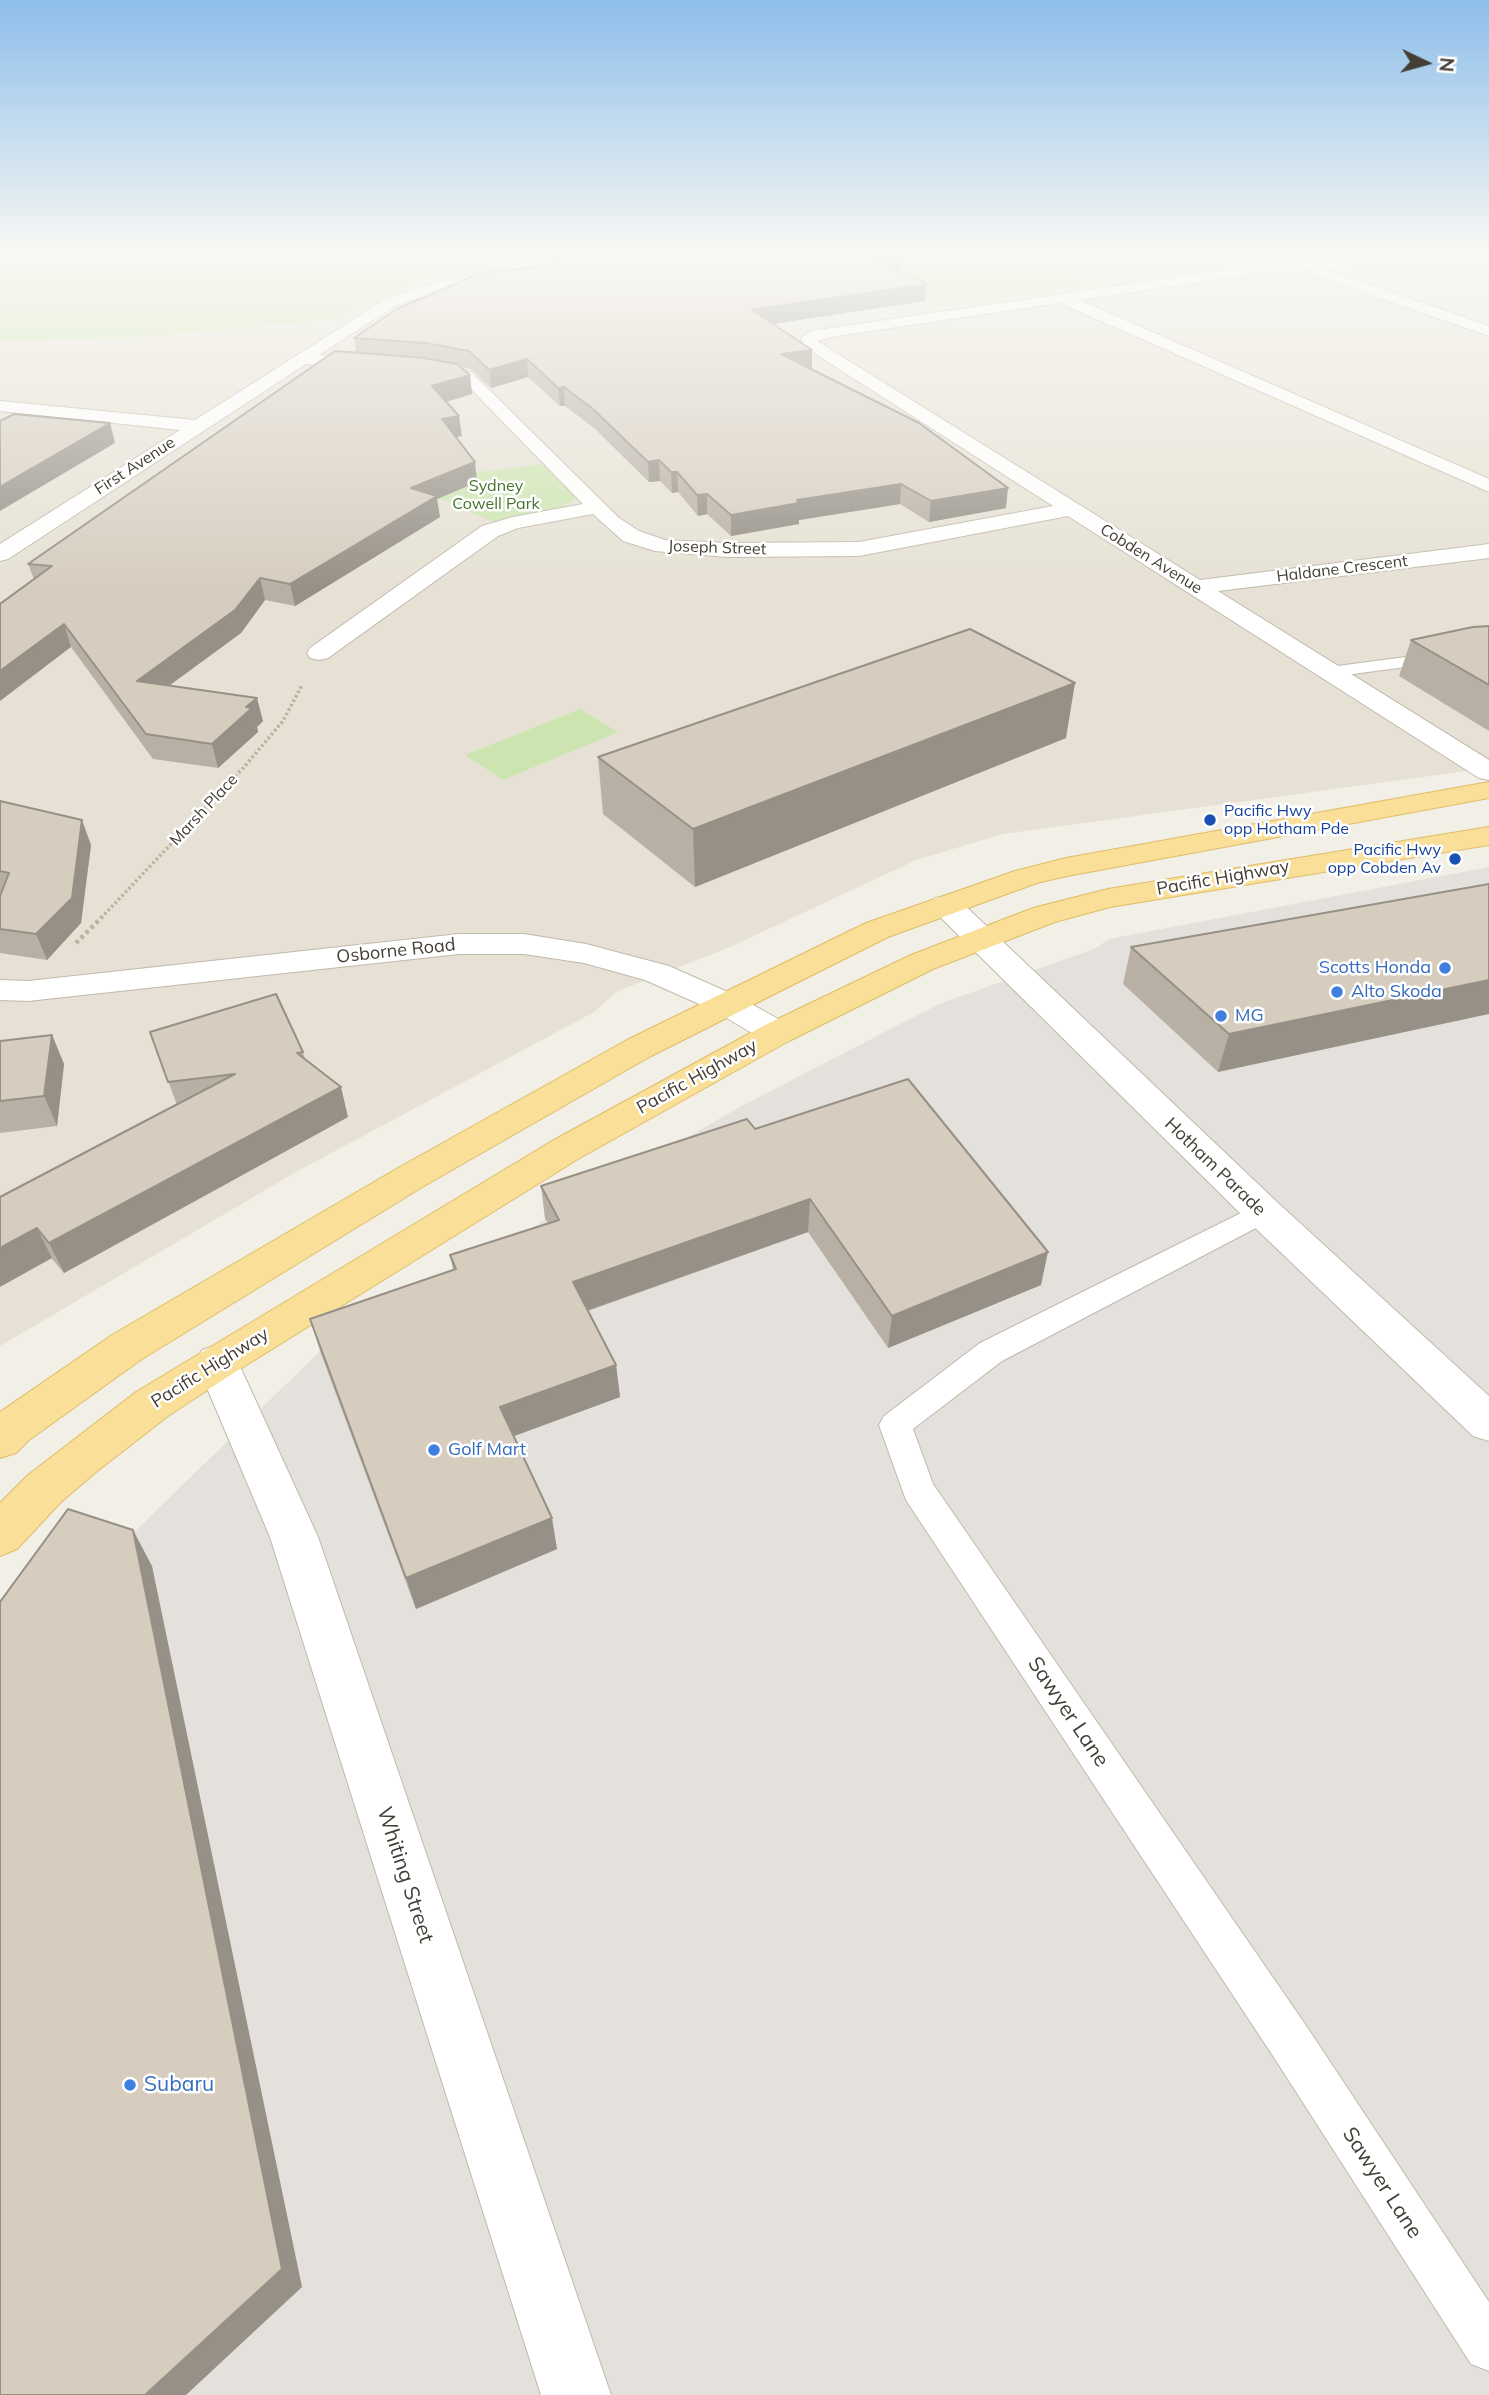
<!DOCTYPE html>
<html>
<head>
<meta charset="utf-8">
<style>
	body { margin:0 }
	#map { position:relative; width:1489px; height:2395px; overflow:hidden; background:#f2efe6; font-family:Mulish,sans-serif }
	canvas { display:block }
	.north { position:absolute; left:1391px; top:28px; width:70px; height:70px; -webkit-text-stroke:5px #fff; paint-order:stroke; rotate:95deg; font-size:19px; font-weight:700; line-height:28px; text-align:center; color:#443f36 }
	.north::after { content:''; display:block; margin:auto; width:24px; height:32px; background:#443f36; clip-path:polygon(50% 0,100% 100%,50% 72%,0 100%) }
</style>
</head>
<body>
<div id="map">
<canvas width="1489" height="2395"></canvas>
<div class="north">N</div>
</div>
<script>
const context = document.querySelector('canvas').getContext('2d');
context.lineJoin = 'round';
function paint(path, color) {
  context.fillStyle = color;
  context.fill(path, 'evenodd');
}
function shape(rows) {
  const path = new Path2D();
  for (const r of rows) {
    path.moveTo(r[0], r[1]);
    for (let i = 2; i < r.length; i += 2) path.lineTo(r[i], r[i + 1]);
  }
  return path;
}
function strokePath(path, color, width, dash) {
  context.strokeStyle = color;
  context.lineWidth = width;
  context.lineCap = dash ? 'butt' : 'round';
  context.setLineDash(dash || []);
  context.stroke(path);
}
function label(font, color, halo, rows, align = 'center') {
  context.font = font + ' Mulish,sans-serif';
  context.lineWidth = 5;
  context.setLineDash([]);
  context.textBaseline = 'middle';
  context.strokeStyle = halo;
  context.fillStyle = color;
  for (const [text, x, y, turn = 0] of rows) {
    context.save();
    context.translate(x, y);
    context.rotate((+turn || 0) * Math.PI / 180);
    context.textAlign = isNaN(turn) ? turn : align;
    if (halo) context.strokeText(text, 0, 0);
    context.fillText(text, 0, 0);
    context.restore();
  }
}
paint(shape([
	[544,254,1489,254,1489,768,1003,834,916,860,730,947,618,991,594,1012,296,1172,0,1346,0,341,131,338,337,319,429,278]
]), '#e6e1d4');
paint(shape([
	[1489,867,1489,2395,0,2395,0,1664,2,1661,320,1351,738,1108,939,1004,1094,949,1109,939]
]), '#e4e0db');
paint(shape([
	[0,254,544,254,429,278,337,319,131,338,0,341],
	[1017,254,1027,254,1100,284,941,307,872,273],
	[542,464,574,495,573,500,560,508,493,522,401,482],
	[580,709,618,732,503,780,465,755]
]), '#cce5b0');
const lane = shape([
	[1489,646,1489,656,1330,677,1321,672,1330,667,1489,646],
	[1263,1202,1273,1205,1277,1212,1273,1219,1002,1361,913,1429,933,1484,1307,2027,1489,2302,1489,2371,1471,2364,1275,2059,906,1500,879,1425,884,1416,980,1343,1263,1202]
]);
const street = shape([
	[564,254,590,254,583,258,452,288,396,305,319,355,427,364,471,372,619,518,639,531,665,540,727,543,859,542,1053,506,803,346,801,338,811,331,1266,264,1397,254,1458,254,1451,258,1321,268,1489,326,1489,336,1314,275,1312,272,1315,269,1266,272,1079,300,1489,479,1489,492,1060,303,836,336,817,341,1200,580,1489,544,1489,558,1218,591,1489,760,1489,780,1479,778,1068,516,859,556,727,557,655,551,623,541,593,514,518,528,498,536,328,658,319,660,310,658,307,653,310,648,482,526,513,517,583,504,469,387,460,380,427,374,306,364,8,559,0,561,0,544,180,430,0,411,0,401,195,420,386,299,443,281,564,254],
	[930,254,949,254,958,260,951,264,930,254],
	[946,896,957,898,1277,1202,1489,1396,1489,1441,1473,1436,1249,1222,935,912,931,905,935,898,946,896],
	[459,934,524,934,586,944,669,966,739,997,789,1025,794,1033,789,1041,777,1044,765,1041,715,1011,645,980,584,963,524,954,459,954,28,1001,0,1000,0,980,28,981,459,934],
	[217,1345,232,1350,238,1362,318,1537,611,2395,541,2395,270,1537,196,1362,202,1350,217,1345]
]);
const primary = shape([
	[1489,782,1489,798,1067,876,1037,883,888,937,651,1056,424,1186,142,1359,29,1440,16,1453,0,1458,0,1412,112,1335,398,1168,627,1040,866,923,1015,871,1066,858,1489,782],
	[1489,827,1489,845,1110,907,1055,922,933,969,789,1041,578,1159,232,1374,168,1416,96,1472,60,1503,17,1549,0,1556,0,1503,28,1475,136,1392,552,1141,765,1025,911,955,1033,908,1108,889,1489,827]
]);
strokePath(lane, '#c0b9ac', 2);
strokePath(street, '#c0b9ac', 2);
strokePath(primary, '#debd68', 2);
strokePath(shape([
	[101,918,245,766,283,721,302,685]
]), '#beb29b', 3.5, [2.5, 2.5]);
strokePath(shape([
	[76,943,102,917]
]), '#beb29b', 4.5, [3.5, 3.5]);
paint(lane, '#fff');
paint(street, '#fff');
paint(primary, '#f9df98');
paint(shape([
	[573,254,902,254,901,268,894,268,925,301,773,324,812,368,809,368,1006,508,929,522,900,504,799,520,799,524,731,536,707,514,698,516,678,492,672,493,660,481,649,482,594,428,565,406,560,406,528,377,491,388,471,369,461,367,470,375,472,394,446,402,462,436,456,437,477,482,437,499,440,517,295,606,265,600,241,633,170,685,263,721,257,727,258,732,218,768,153,759,71,647,34,579,28,564,356,353,354,338,549,265,548,257],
	[1489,626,1489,731,1399,676,1411,640],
	[1066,738,695,887,603,814,598,757],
	[0,801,91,845,81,923,47,960,0,953],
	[1489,884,1218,1072,1123,984,1131,947],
	[150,1032,303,1052,305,1059,348,1117,64,1273,0,1197,177,1105],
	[52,1035,64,1064,57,1126,0,1133,0,1041],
	[755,1129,1041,1285,888,1348,808,1232,588,1311,616,1365,620,1397,514,1436,557,1549,416,1609,320,1351,310,1319,453,1270,450,1255,548,1223,545,1219,541,1186]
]), '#b8b0a4');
paint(shape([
	[884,254,902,254,901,268,868,272,869,256],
	[927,284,925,301,751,327,752,310],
	[812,350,812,368,781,372,781,354],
	[527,359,528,377,491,388,489,370],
	[470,375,472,394,435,405,432,386],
	[564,387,565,406,560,406,558,388],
	[459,416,462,436,445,438,442,419],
	[110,423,115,443,0,511,0,487],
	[659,460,660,481,649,482,648,462],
	[475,462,477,482,437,499,440,517,295,606,290,584,411,488],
	[671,472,677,472,678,492,672,493],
	[901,484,900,504,799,520,799,524,731,536,731,515,797,500],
	[1008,488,1006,508,929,522,931,501],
	[707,494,707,514,698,516,697,495],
	[260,578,265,600,241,633,144,704,137,681],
	[64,624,71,647,0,701,0,671],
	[1075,683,1066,738,695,887,693,829],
	[257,698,263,721,257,727,258,732,218,768,212,744,246,707],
	[82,820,91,845,81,923,47,960,36,934],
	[1489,980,1489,1014,1218,1072,1229,1034],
	[52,1035,64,1064,57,1126,44,1096],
	[341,1087,348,1117,64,1273,49,1243],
	[810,1199,808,1232,577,1314,573,1282],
	[37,1228,52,1258,0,1287,0,1248],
	[1048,1252,1041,1285,888,1348,892,1316],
	[616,1365,620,1397,506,1439,500,1407],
	[552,1518,557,1549,416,1609,406,1578],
	[133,1530,152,1566,302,2287,186,2395,145,2395]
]), '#969086');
const building = shape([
	[573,254,884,254,869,256,927,284,752,310,812,350,781,354,919,423,1008,488,931,501,901,484,797,500,799,503,731,515,707,494,697,495,677,472,671,472,659,460,648,462,593,409,564,387,558,388,527,359,489,370,469,351,425,343,354,338,397,309,480,273,558,264,548,257,573,254],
	[335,351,424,358,457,364,470,375,432,386,459,416,442,419,475,462,411,488,437,496,290,584,260,578,235,610,137,681,257,698,246,707,252,708,212,744,146,734,64,624,0,671,0,604,52,566,28,564,335,351],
	[14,414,110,423,0,487,0,421,14,414],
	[1489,626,1489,685,1411,640,1473,627,1489,626],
	[970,629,1075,683,693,829,598,757,970,629],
	[0,801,82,820,72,898,36,934,0,929,0,896,9,873,0,871,0,801],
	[1489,884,1489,980,1229,1034,1131,947,1489,884],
	[276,994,303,1052,297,1053,341,1087,49,1243,37,1228,0,1248,0,1197,235,1074,168,1082,150,1032,276,994],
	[52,1035,44,1096,0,1101,0,1041,52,1035],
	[908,1079,1048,1252,892,1316,810,1199,573,1282,616,1365,500,1407,552,1518,406,1578,310,1319,456,1269,450,1255,559,1220,541,1186,747,1119,755,1129,908,1079],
	[68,1509,133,1530,282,2269,145,2395,0,2395,0,1602,68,1509]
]);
paint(building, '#d6cdbf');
strokePath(building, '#969086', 2);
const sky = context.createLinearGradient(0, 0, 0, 589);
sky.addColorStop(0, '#8dbeea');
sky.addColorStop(0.43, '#f9f8f4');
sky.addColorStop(1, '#f9f8f400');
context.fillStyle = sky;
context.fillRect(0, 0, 1489, 589);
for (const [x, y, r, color] of [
	[1210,820,7,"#1a4fb4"],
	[1455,859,7,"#1a4fb4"],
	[1445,968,7,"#3f7fe0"],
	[1337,992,7,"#3f7fe0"],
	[1221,1016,7,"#3f7fe0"],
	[434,1450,7,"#3f7fe0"],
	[130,2085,7,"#3f7fe0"]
]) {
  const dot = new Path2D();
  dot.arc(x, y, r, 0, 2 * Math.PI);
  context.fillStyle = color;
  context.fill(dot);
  strokePath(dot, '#fff', 2.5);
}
label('16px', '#443f36', '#fff', [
	["First Avenue",135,466,-33],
	["Joseph Street",717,548,2],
	["Cobden Avenue",1151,559,32],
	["Haldane Crescent",1342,569,-7],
	["Marsh Place",204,810,-47]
]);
label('16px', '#45732c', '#fff', [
	["Sydney",496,486],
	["Cowell Park",496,504]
]);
label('16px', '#164399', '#fff', [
	["Pacific Hwy",1224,811],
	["opp Hotham Pde",1224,829],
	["Pacific Hwy",1441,850,"right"],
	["opp Cobden Av",1441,868,"right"]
], 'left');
label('18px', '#443f36', '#fff', [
	["Pacific Highway",1223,878,-10],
	["Osborne Road",396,951,-6],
	["Pacific Highway",697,1077,-29],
	["Hotham Parade",1215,1167,44],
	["Pacific Highway",210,1368,-32]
]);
label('18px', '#366cbe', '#fff', [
	["Scotts Honda",1431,968,"right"],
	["Alto Skoda",1351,992],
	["MG",1235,1016],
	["Golf Mart",448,1450]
], 'left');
label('21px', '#443f36', '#fff', [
	["Sawyer Lane",1068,1712,56],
	["Whiting Street",405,1875,72],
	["Sawyer Lane",1382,2183,57]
]);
label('21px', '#366cbe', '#fff', [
	["Subaru",144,2085]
], 'left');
</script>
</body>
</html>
